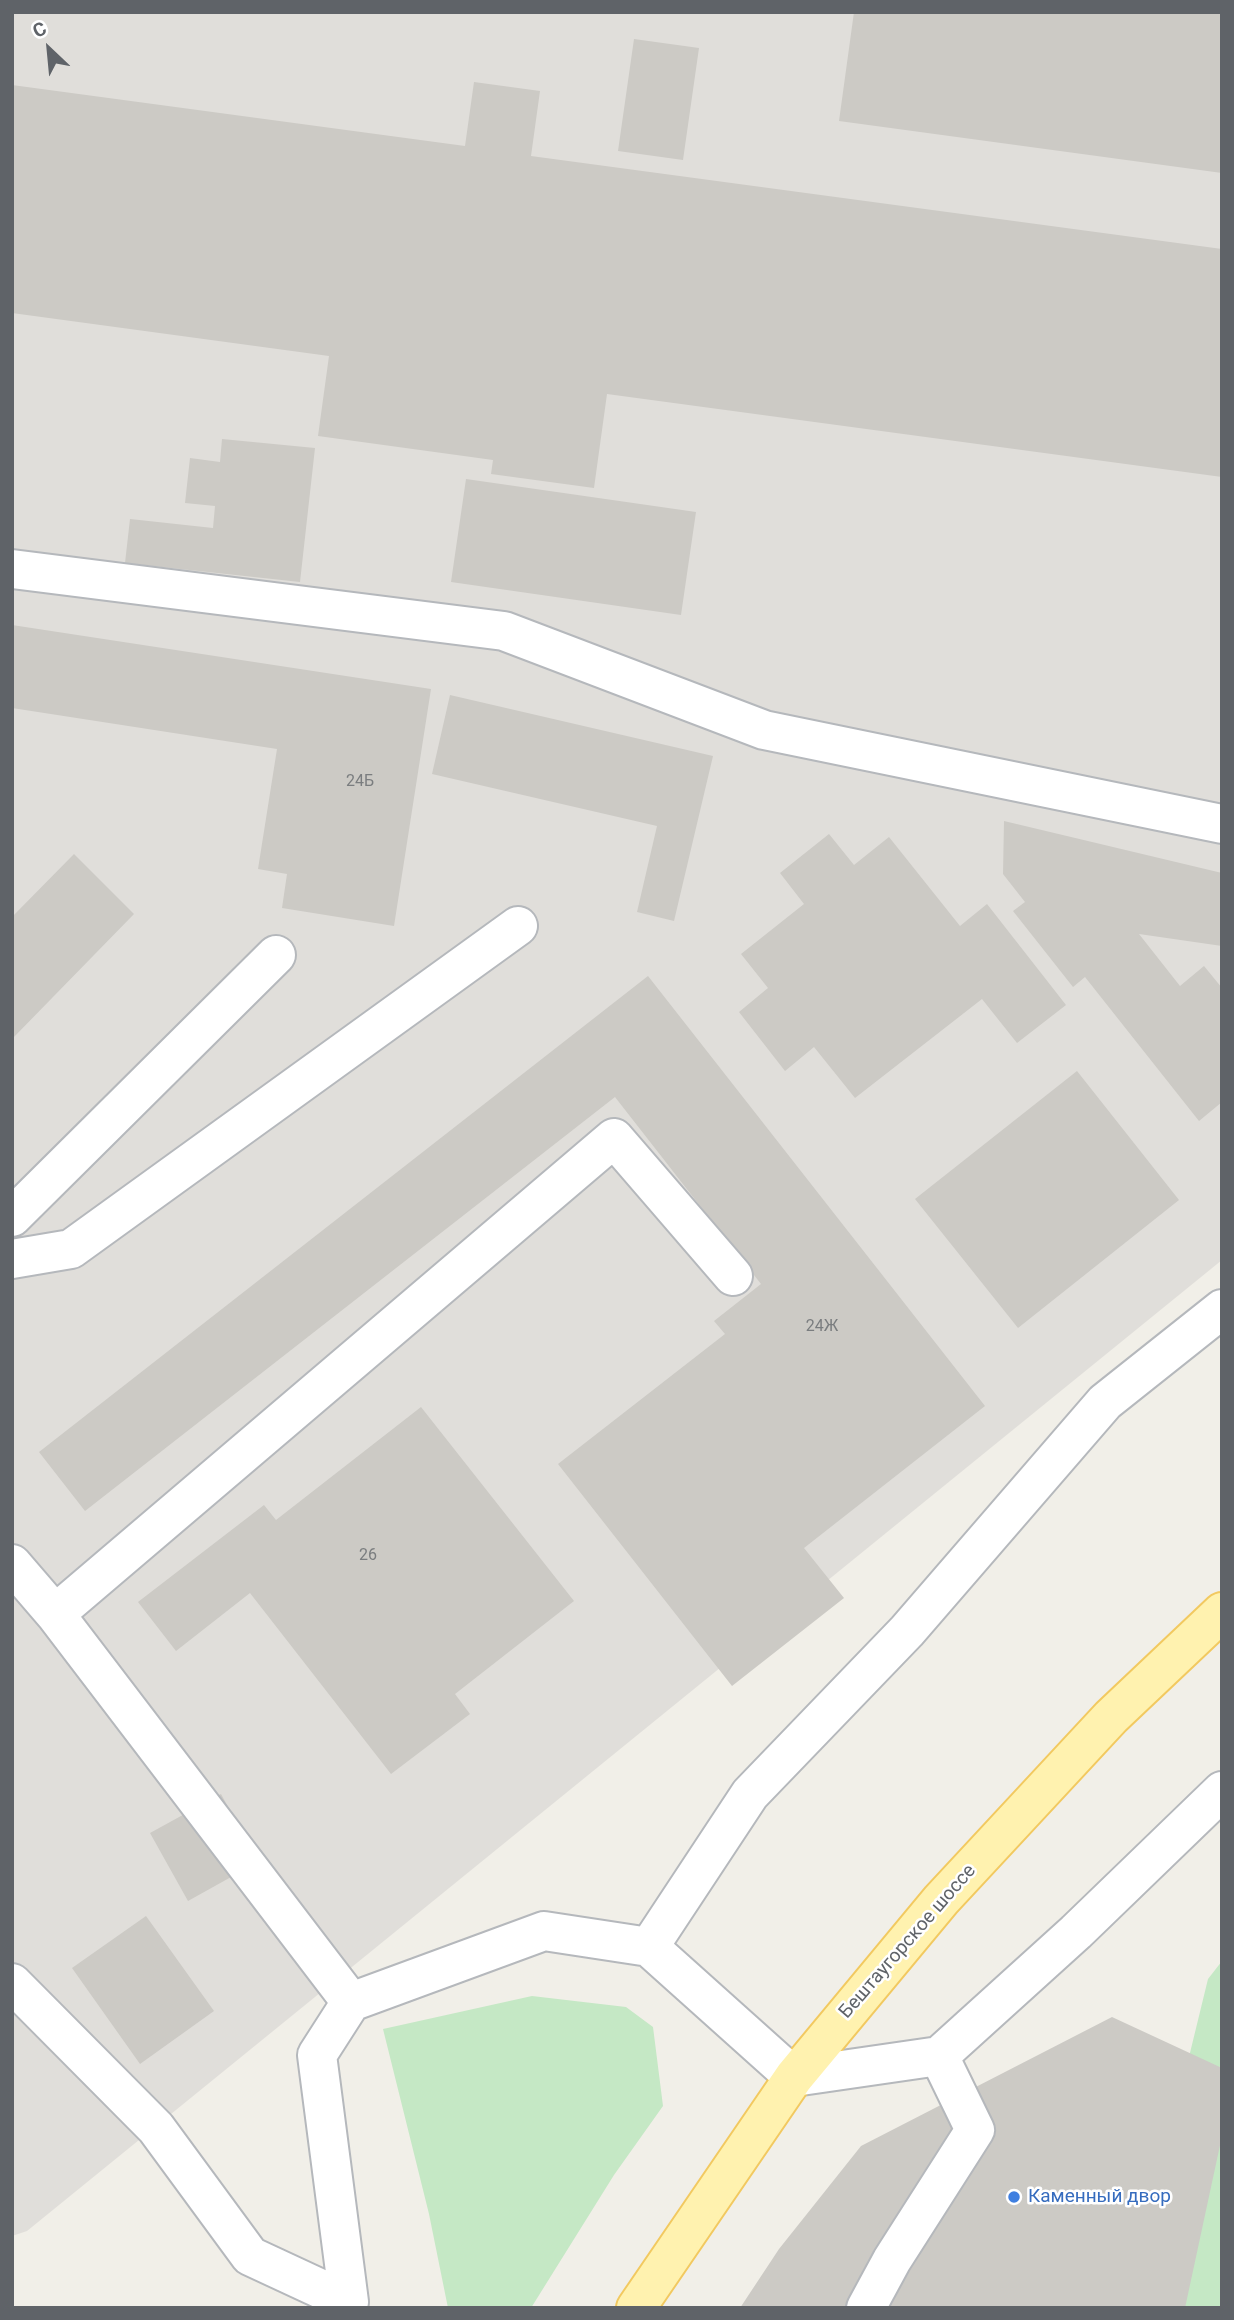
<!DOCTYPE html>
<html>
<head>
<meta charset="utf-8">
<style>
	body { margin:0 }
	#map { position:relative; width:1234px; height:2320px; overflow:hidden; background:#f1efe8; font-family:Roboto,sans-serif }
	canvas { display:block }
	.frame { position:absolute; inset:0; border:14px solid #5f6368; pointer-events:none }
	.north { position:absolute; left:14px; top:14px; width:70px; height:70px; -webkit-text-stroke:5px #fff; paint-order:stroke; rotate:334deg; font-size:19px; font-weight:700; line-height:28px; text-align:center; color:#5f6368 }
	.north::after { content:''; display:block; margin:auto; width:24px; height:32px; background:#5f6368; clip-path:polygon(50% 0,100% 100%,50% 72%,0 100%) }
</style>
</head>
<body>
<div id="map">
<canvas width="1234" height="2320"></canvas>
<div class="frame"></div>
<div class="north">С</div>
</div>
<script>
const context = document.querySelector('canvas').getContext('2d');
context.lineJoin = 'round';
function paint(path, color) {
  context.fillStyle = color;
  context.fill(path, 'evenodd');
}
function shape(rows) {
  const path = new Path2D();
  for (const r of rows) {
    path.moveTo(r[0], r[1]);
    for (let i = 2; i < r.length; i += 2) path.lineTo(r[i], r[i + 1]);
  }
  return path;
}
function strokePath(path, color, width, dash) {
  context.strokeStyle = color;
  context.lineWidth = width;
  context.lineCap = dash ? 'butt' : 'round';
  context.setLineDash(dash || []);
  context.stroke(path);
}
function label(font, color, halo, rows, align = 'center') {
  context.font = font + ' Roboto,sans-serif';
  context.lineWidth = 5;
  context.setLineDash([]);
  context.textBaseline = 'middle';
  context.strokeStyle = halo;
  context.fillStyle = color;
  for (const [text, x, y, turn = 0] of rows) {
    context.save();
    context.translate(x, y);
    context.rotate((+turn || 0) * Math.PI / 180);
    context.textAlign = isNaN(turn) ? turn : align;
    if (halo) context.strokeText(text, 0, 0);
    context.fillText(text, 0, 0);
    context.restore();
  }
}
paint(shape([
	[12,12,1222,12,1222,1260,27,2231,12,2236]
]), '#e0deda');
paint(shape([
	[1222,1961,1222,2308,1134,2308,1159,2180,1208,1979],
	[532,1996,626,2007,653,2027,663,2106,614,2175,531,2308,448,2308,429,2214,383,2029]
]), '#c5e8c5');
paint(shape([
	[854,12,1222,12,1222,173,839,121],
	[634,39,699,48,683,160,618,151],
	[474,82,540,91,531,156,1222,249,1222,477,607,394,594,488,491,474,493,460,318,436,329,356,12,313,12,85,465,146],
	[222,439,315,448,300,582,125,563,130,519,213,528,215,506,185,503,190,458,220,462],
	[466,479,696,512,681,615,451,582],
	[12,625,431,689,394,926,282,908,287,874,258,869,277,749,12,708],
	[450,695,713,756,674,921,637,912,657,826,432,774],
	[1004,821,1222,873,1222,946,1139,934,1180,986,1204,966,1222,988,1222,1102,1199,1121,1085,977,1073,987,1013,911,1025,902,1003,874],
	[829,834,854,865,889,837,960,926,987,904,1066,1005,1017,1043,982,999,855,1098,814,1047,785,1071,739,1012,768,988,741,954,804,904,780,873],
	[74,854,134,914,12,1039,12,917],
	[648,976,985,1406,804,1548,844,1598,732,1686,558,1464,725,1334,714,1321,761,1284,615,1097,85,1511,39,1452],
	[1077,1071,1179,1200,1018,1328,915,1199],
	[421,1407,574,1601,455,1694,470,1714,391,1774,250,1593,176,1651,138,1602,264,1505,276,1520],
	[221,1794,258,1862,188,1901,150,1833],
	[146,1916,214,2011,140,2064,72,1968],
	[1112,2017,1222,2068,1222,2136,1185,2308,740,2308,779,2249,861,2146]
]), '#cccac5');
const minor = shape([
	[12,569,504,631,764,730,1222,824],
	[12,1217,276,955],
	[12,1259,71,1249,518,926],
	[1222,1309,1105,1402,907,1631,750,1794,649,1947,794,2077,939,2056,1076,1932,1222,1791],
	[12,1564,55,1614,351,2002],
	[55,1614,614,1138,733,1276],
	[12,1983,156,2128,250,2256,349,2302],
	[349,2302,317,2055,351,2002,544,1931,649,1947],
	[866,2308,892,2260,975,2130,939,2056]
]);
const major = shape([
	[636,2308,794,2077,941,1900,1111,1717,1222,1612]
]);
strokePath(minor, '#b5b8bc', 42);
strokePath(major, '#f2c960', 42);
strokePath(minor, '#fff', 38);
strokePath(major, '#fff2af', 38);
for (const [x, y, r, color] of [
	[1014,2197,7,"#3f7fe0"]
]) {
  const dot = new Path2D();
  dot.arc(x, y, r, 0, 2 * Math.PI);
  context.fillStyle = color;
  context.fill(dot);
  strokePath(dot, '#fff', 2.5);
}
label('16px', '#7a7d7f', null, [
	["24Б",360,782],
	["24Ж",822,1327],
	["26",368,1556]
]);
label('19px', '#5f6368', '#fff', [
	["Бештаугорское шоссе",908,1942,-49]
]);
label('19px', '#366cbe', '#fff', [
	["Каменный двор",1028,2197]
], 'left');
</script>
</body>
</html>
